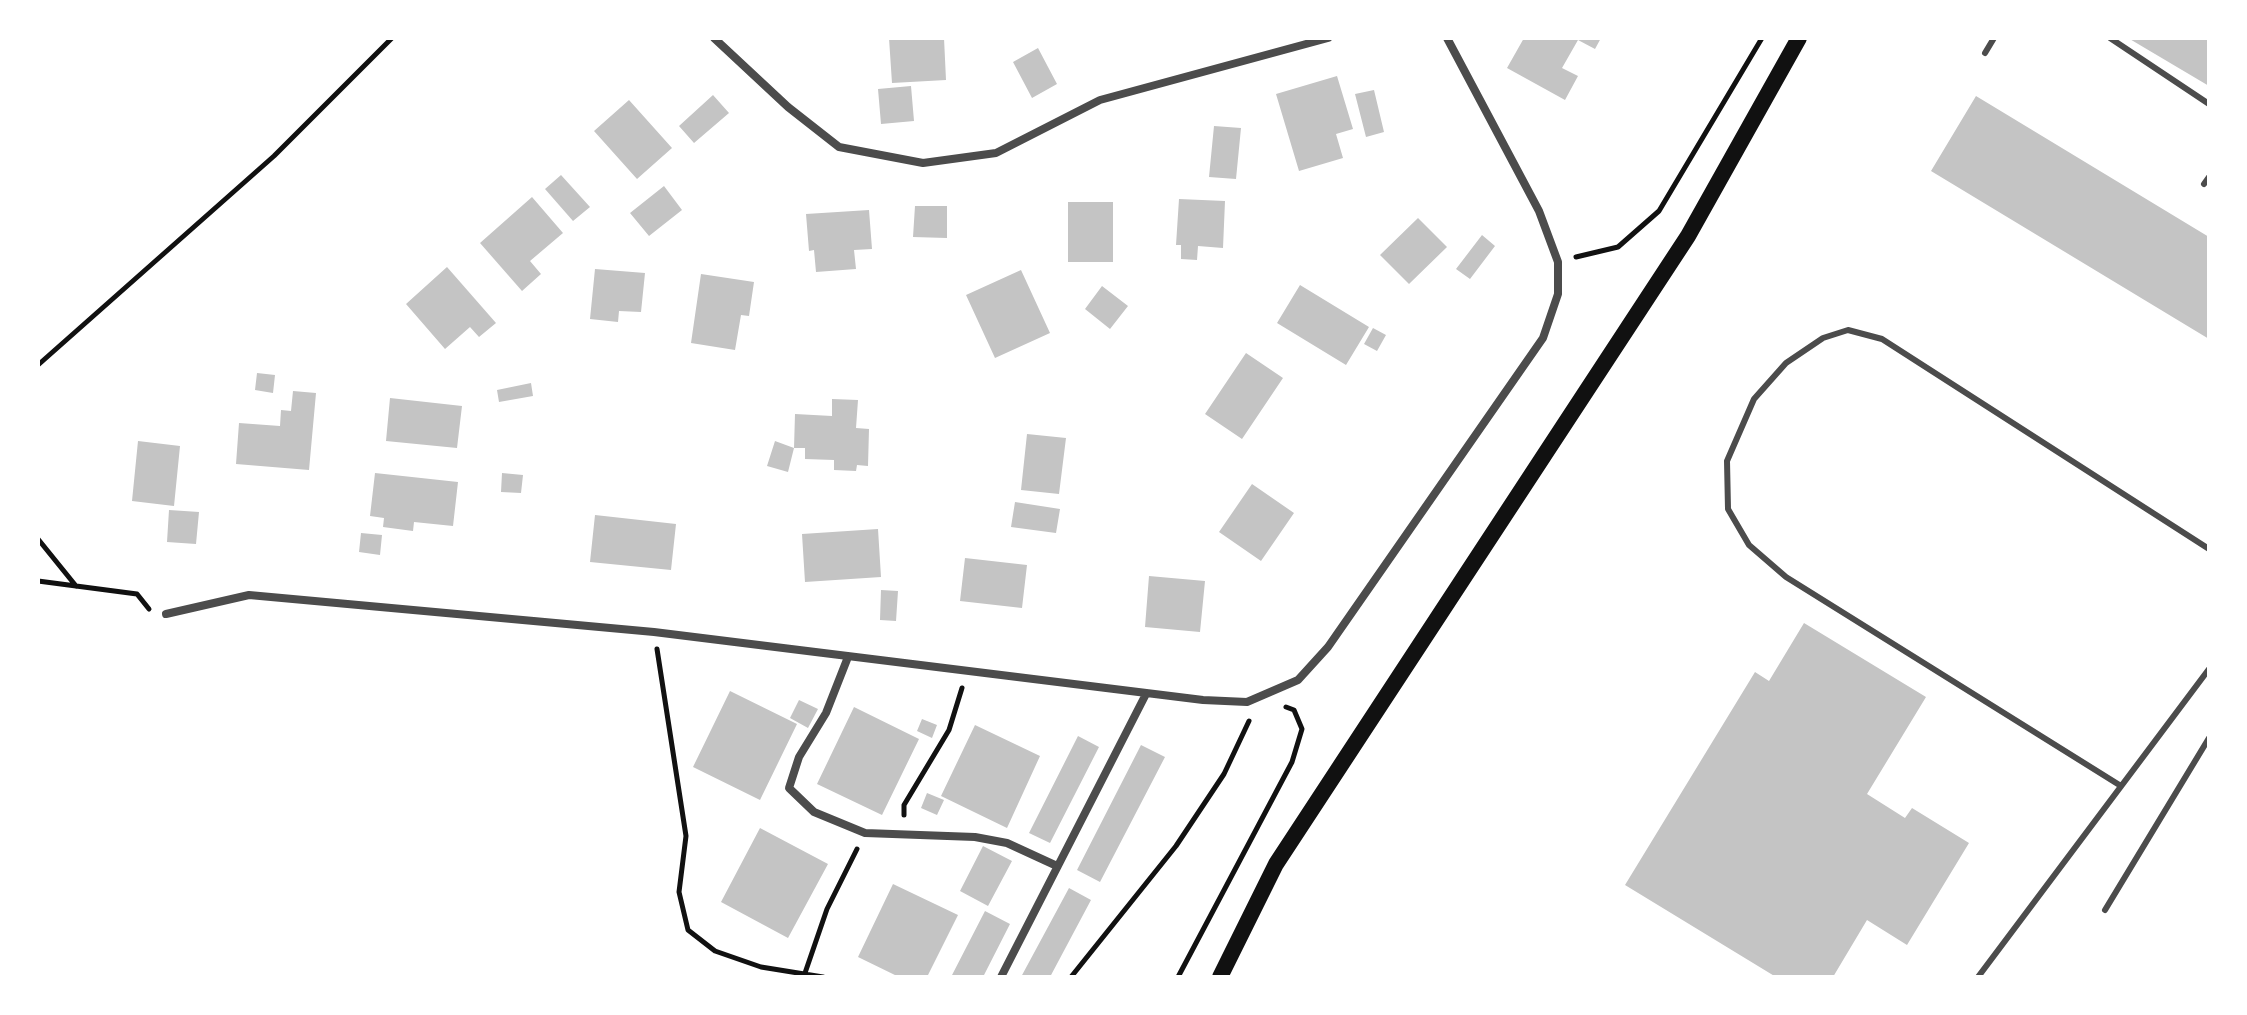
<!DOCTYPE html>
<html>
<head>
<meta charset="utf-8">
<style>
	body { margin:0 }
	#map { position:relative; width:2247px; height:1015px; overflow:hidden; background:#fff; font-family:"Roboto Condensed",sans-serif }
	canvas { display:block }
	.frame { position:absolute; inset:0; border:40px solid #fff; pointer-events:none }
</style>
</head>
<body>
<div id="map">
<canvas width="2247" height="1015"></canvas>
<div class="frame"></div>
</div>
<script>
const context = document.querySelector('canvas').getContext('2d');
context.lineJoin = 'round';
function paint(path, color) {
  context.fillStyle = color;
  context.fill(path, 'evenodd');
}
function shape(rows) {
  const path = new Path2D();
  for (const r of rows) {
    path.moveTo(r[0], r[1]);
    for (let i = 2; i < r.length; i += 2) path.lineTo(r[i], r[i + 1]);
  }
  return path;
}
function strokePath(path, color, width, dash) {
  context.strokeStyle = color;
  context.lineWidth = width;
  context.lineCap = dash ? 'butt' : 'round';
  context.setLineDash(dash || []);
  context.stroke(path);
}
paint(shape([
	[889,38,944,38,946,80,892,83],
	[1524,38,1601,38,1595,49,1578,40,1562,68,1578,76,1565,100,1507,68],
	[2128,38,2209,38,2209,86],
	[1038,48,1057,84,1032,98,1013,62],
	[1337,76,1353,129,1336,134,1343,158,1299,171,1276,94],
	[911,86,914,121,881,124,878,89],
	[1374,90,1384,132,1366,137,1355,94],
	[713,95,729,113,694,143,679,126],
	[1976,96,2209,237,2209,339,1931,171],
	[629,100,672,148,637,179,594,131],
	[1214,126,1241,128,1236,179,1209,177],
	[561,175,590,207,573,221,545,189],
	[664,186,682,210,649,236,630,213],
	[532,197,563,233,530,261,541,274,522,291,480,243],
	[1179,199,1225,201,1223,248,1198,246,1197,260,1181,259,1181,245,1176,245],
	[1068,202,1113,202,1113,262,1068,262],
	[915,206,947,206,947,238,913,237],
	[869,210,872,249,854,250,856,269,816,272,814,250,809,251,806,214],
	[1418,218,1447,247,1409,284,1380,255],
	[1482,235,1495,246,1470,279,1456,269],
	[447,267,496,323,479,337,470,327,445,349,406,304],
	[595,269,645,273,641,312,619,311,618,322,590,319],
	[1021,270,1050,333,995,358,966,295],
	[701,274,754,282,749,316,741,315,735,350,691,343],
	[1300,285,1369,327,1346,365,1277,323],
	[1102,286,1128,306,1110,329,1085,309],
	[1373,328,1386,335,1377,351,1364,344],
	[1246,353,1283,378,1242,439,1205,414],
	[257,373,275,375,273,393,255,390],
	[531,383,533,396,499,402,497,390],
	[293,391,316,393,309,470,236,464,239,423,280,426,281,410,291,411],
	[390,398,462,406,457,448,386,441],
	[832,399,858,400,856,428,869,429,868,466,857,465,856,471,834,470,834,460,805,459,805,448,794,448,795,414,832,416],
	[1027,434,1066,438,1059,494,1021,490],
	[138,441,180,446,174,506,132,501],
	[775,441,794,448,788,472,767,466],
	[375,473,458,482,453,526,414,522,413,531,383,527,384,518,370,516],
	[502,473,523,475,521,493,501,492],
	[1252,484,1294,513,1261,561,1219,532],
	[1015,502,1060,509,1056,533,1011,527],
	[169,510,199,512,196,544,167,542],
	[595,515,676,524,671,570,590,562],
	[878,529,881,577,805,582,802,534],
	[361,533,382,535,380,555,359,552],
	[965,558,1027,565,1022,608,960,601],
	[1149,576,1205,581,1200,632,1145,627],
	[881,590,898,591,896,621,880,620],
	[1804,623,1926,697,1867,794,1905,818,1912,808,1969,843,1907,945,1867,920,1833,977,1776,977,1625,885,1755,672,1769,681],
	[730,691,797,724,760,800,693,767],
	[799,700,818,709,808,728,790,718],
	[854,707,919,739,882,815,817,784],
	[922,719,937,725,932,738,917,731],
	[975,725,1040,756,1007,828,941,796],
	[1078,736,1099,747,1050,843,1029,833],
	[1141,745,1165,757,1100,882,1077,870],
	[927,793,944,800,937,815,921,808],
	[760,828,828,864,788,938,721,902],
	[983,846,1012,861,988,906,960,891],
	[893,884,958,915,927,977,899,977,858,957],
	[1069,888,1091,900,1050,977,1021,977],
	[985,911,1010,924,983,977,951,977]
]), '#c4c4c4');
strokePath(shape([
	[1576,257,1618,247,1659,211,1762,38],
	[38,365,274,156,392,38],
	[38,539,76,586],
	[38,581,137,594,149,609],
	[657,649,686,836,679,892,688,930,715,951,761,967,823,977],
	[904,815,904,805,949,730,962,688],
	[805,973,827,909,857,849],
	[1071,977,1176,846,1224,774,1249,721],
	[1178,977,1292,762,1302,729,1294,710,1286,707]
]), '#111', 5);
strokePath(shape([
	[2110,38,2209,104],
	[1985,53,1994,38],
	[2204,184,2209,177],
	[2121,786,1786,577,1749,545,1728,509,1727,461,1754,399,1786,363,1823,338,1848,330,1882,339,2209,549],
	[2105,910,2209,738],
	[1978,977,2209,669]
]), '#4c4c4c', 6);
strokePath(shape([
	[714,38,788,107,839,147,923,163,996,153,1100,100,1328,38],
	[166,614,249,595,654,632,1203,700,1247,702,1298,680,1328,647,1543,338,1558,294,1558,262,1539,211,1447,38],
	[848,657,826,713,799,757,789,788,814,812,865,833,975,837,1007,843,1057,866],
	[1001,977,1146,694]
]), '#4c4c4c', 8);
strokePath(shape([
	[1220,977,1276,864,1688,236,1799,38]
]), '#111', 16);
</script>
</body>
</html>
